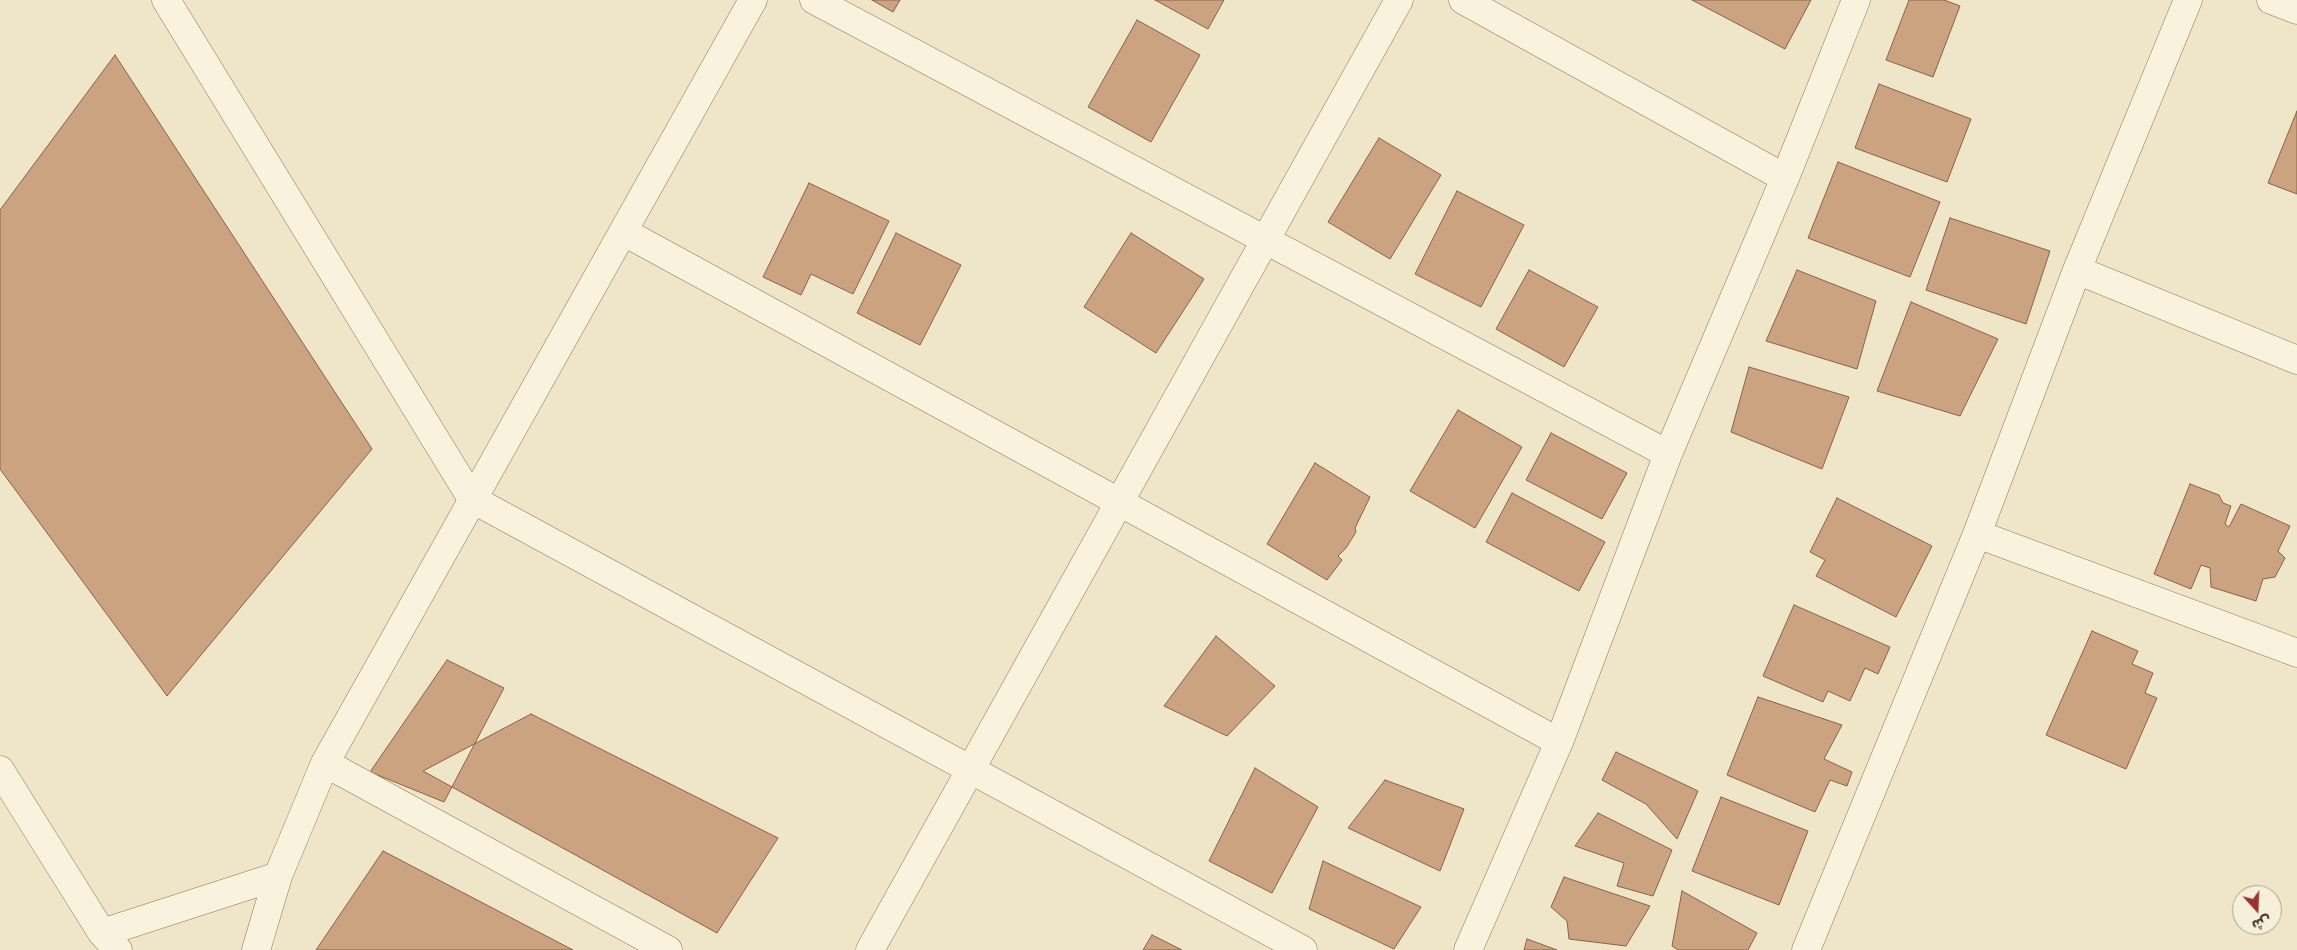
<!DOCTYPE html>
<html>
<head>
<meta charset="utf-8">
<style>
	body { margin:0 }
	#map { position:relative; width:2297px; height:950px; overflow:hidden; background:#efe5c9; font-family:Merriweather,"Noto Sans Arabic",serif }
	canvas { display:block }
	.north { position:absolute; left:2232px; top:885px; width:50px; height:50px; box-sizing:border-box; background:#f6efd9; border:1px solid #aca28f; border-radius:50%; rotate:160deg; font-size:14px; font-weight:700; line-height:20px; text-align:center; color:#3c2f21 }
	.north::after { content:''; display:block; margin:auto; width:18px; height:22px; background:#9a322e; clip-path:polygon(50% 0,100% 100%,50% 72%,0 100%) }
</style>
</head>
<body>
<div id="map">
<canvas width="2297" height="950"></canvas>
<div class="north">ش</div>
</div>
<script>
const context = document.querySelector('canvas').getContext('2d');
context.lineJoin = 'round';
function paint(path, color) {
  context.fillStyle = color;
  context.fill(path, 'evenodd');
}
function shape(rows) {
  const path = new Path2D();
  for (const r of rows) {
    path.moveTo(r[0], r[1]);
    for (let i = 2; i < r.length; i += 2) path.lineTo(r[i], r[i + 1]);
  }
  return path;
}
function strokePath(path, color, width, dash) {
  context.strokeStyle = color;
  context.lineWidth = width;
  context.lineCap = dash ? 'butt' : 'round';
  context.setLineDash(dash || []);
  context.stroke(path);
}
const building = shape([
	[872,0,900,0,893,12,872,0],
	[1155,0,1224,0,1208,29,1155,0],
	[1692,0,1811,0,1785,49,1692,0],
	[1909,0,1944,0,1960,6,1933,77,1886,60,1909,0],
	[1137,20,1200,55,1151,142,1088,107,1137,20],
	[115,55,372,449,167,696,0,469,0,210,115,55],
	[1879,84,1971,119,1947,182,1855,148,1879,84],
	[2297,111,2297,194,2268,183,2297,111],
	[1379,138,1441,175,1390,259,1328,222,1379,138],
	[1838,162,1940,202,1910,277,1808,238,1838,162],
	[809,183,889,221,853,294,811,274,801,295,763,277,809,183],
	[1457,191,1524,225,1481,307,1415,274,1457,191],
	[1950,218,2050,251,2026,324,1926,290,1950,218],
	[896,233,961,265,920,345,857,313,896,233],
	[1131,233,1204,279,1156,353,1084,307,1131,233],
	[1529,270,1598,307,1564,367,1496,329,1529,270],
	[1797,270,1876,301,1857,369,1766,341,1797,270],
	[1911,302,1998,339,1960,416,1877,391,1911,302],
	[1749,367,1849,397,1822,469,1731,432,1749,367],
	[1458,410,1522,447,1475,528,1410,491,1458,410],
	[1551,433,1627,473,1602,519,1526,480,1551,433],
	[1315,463,1370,497,1355,528,1356,532,1346,548,1338,556,1342,560,1327,580,1267,544,1315,463],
	[2190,484,2219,495,2223,503,2231,506,2225,524,2229,527,2241,504,2290,526,2278,551,2285,558,2275,577,2263,579,2256,601,2211,587,2210,568,2201,565,2191,589,2154,574,2190,484],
	[1512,493,1605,542,1579,591,1486,542,1512,493],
	[1837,498,1932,546,1896,617,1816,576,1825,560,1810,552,1837,498],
	[1794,605,1890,647,1878,674,1865,668,1850,701,1828,691,1823,702,1763,676,1794,605],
	[2092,631,2138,651,2132,664,2153,673,2145,693,2157,698,2126,769,2046,735,2092,631],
	[1216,636,1275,686,1227,736,1164,706,1216,636],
	[447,660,504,688,444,802,370,772,447,660],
	[1758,697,1842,725,1824,759,1852,772,1847,786,1830,780,1815,812,1727,775,1758,697],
	[531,714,778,838,717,933,423,771,531,714],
	[1616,752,1698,791,1677,839,1646,804,1602,780,1616,752],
	[1255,768,1318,807,1272,893,1209,861,1255,768],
	[1385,780,1464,809,1440,871,1348,828,1385,780],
	[1721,797,1808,831,1779,905,1692,871,1721,797],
	[1598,813,1672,850,1653,896,1617,886,1624,863,1575,846,1598,813],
	[383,851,573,950,316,950,383,851],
	[1323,861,1421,907,1394,949,1309,909,1323,861],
	[1564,877,1650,906,1626,946,1569,939,1567,921,1551,907,1564,877],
	[1682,891,1757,933,1748,950,1678,950,1672,946,1682,891],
	[1152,935,1182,950,1143,950,1152,935],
	[1527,939,1557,950,1524,950,1527,939]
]);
paint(building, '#cca380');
strokePath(building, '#8a6244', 1);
const minor = shape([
	[166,0,472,499,1303,950],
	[814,0,1668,454],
	[1463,0,1785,178],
	[2271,0,2297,10],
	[624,232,1559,742],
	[2077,270,2297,360],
	[1977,534,2297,653],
	[325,763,668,950],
	[0,770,102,933,118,950],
	[102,933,278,876],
	[256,950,278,876,325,763,753,0],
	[870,950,1399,0],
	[1468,950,1559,742,1668,454,1785,178,1856,0],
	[1806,950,1977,534,2077,270,2188,0]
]);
strokePath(minor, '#8b785e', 29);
strokePath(minor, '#f9f2dd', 28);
</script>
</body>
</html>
